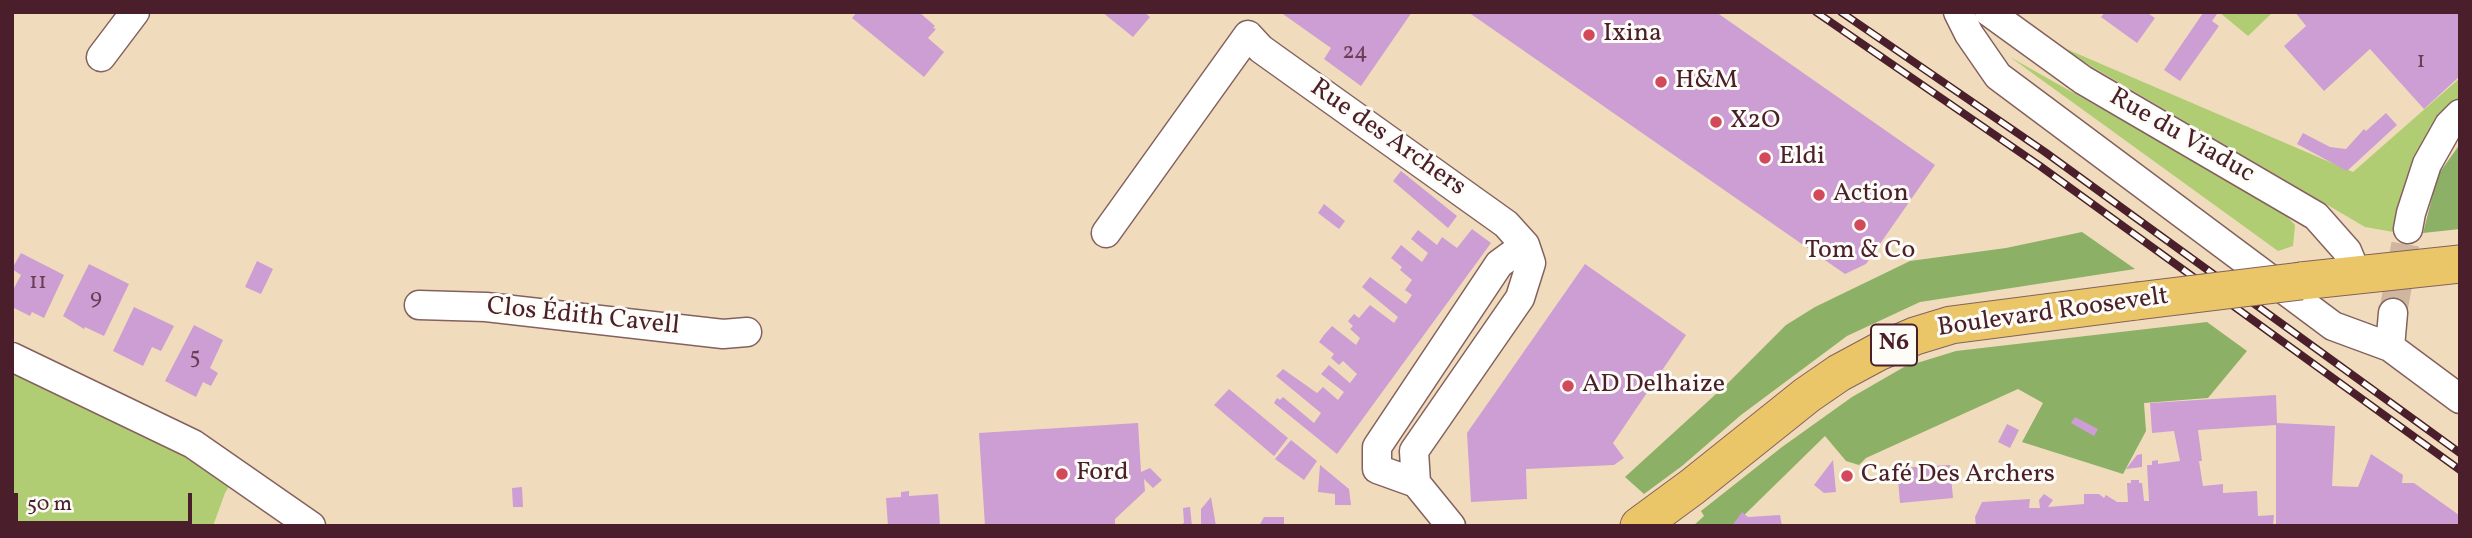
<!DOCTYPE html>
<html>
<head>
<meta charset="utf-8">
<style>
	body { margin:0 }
	#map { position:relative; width:2472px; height:538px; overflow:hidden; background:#f0dcbc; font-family:Vollkorn,serif }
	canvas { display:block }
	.frame { position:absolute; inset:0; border:14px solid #4a1f2b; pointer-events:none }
	.scale { position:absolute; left:14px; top:493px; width:178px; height:32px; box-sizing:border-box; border:4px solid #4a1f2b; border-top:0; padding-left:9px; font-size:21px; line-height:24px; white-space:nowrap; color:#4a1f2b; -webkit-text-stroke:5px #fdfcf7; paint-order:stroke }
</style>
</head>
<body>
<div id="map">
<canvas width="2472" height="538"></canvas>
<div class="frame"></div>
<div class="scale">50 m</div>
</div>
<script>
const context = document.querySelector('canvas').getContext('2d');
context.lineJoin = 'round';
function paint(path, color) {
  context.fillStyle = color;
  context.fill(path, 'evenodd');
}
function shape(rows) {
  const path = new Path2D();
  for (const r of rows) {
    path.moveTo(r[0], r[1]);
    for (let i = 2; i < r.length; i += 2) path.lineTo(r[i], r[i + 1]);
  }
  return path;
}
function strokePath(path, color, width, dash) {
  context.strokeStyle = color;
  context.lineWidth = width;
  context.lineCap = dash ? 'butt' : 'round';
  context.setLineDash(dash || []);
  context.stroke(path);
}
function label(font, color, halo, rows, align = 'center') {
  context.font = font + ' Vollkorn,serif';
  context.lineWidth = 6;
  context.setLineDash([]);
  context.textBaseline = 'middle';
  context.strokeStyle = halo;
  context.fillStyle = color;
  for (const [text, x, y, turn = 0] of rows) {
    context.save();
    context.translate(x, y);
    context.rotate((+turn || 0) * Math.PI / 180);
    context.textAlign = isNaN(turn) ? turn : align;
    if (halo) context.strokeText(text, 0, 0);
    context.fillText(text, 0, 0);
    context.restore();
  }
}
paint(shape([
	[2219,12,2273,12,2248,36],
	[2050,42,2353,172,2460,78,2460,107,2399,233,2365,227],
	[2010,57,2282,211,2295,225,2293,246,2278,251],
	[12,357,237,473,225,493,213,526,12,526]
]), '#b1cd73');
paint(shape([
	[2460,144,2458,173,2460,229,2423,233,2438,175],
	[2082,232,2135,269,1920,302,1847,336,1741,415,1682,466,1644,494,1625,477,1727,384,1786,325,1815,307,1910,261,2006,248],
	[2207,322,2247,351,2208,398,2144,403,2146,431,2123,474,2022,442,2043,403,2018,389,1866,458,1859,465,1846,461,1825,436,1733,526,1693,526,1704,516,1701,511,1782,447,1852,397,1904,367,1956,351]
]), '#8cb065');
paint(shape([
	[857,12,919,12,935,26,933,28,936,29,928,38,944,52,924,77,852,18],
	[1102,12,1144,12,1150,17,1133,37],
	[1280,12,1412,12,1361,86,1324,59,1331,48],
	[1468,12,1716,12,1935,165,1866,264,1845,274],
	[2105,12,2146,12,2155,18,2137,43,2101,17],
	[2207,12,2217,14,2212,21,2219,26,2180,81,2164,70,2203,13],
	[2295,12,2460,12,2460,76,2424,109,2370,49,2324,91,2284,46,2306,26],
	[2386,113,2397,125,2347,171,2297,144,2303,133,2330,147,2346,149,2364,129,2366,131],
	[1401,171,1457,216,1448,228,1393,181],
	[1324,204,1345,221,1339,229,1318,213],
	[1472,229,1491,243,1337,454,1274,403,1277,398,1280,400,1283,397,1314,423,1321,413,1276,376,1283,369,1317,393,1323,387,1338,400,1344,392,1321,374,1329,365,1350,383,1357,374,1343,361,1339,365,1331,358,1334,354,1319,342,1324,335,1332,326,1356,345,1360,338,1350,329,1353,326,1348,321,1354,314,1359,318,1370,305,1394,323,1398,317,1362,287,1370,277,1406,304,1412,295,1405,290,1412,280,1400,270,1402,267,1391,258,1401,245,1422,262,1428,253,1411,239,1418,230,1437,245,1442,237,1457,248],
	[21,253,64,275,44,318,32,312,30,316,12,307,12,292,21,275,12,269],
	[257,261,273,269,261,294,245,287],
	[89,264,129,284,104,336,85,327,84,329,63,316],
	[1585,264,1686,335,1613,443,1624,458,1614,465,1526,469,1527,499,1471,502,1467,433],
	[134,307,174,326,161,351,152,347,143,366,113,351],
	[194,325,223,340,210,368,218,373,211,386,203,382,196,397,165,381],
	[1229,389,1288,438,1274,456,1214,405],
	[2276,395,2277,423,2335,426,2332,486,2358,487,2371,454,2403,475,2402,483,2414,483,2459,515,2460,524,2276,526,2276,425,2198,430,2202,461,2199,461,2203,486,2223,484,2223,493,2257,491,2258,516,2274,515,2273,526,1976,526,1975,517,1982,502,2030,499,2029,508,2040,508,2039,500,2044,494,2053,500,2048,507,2084,504,2084,494,2099,494,2104,498,2106,495,2117,502,2128,502,2127,483,2131,483,2131,480,2139,480,2139,483,2142,483,2144,501,2149,501,2147,465,2152,465,2152,461,2158,460,2158,464,2180,461,2174,431,2152,433,2150,403],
	[2075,417,2098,429,2094,436,2071,423],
	[1138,423,1141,472,1150,468,1162,480,1153,488,1144,479,1145,491,1115,519,1115,526,985,526,979,433],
	[2007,424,2019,430,2010,448,1998,442],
	[1291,440,1317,461,1304,480,1275,459],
	[2142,454,2142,467,2126,469,2137,455],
	[1833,460,1836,492,1824,493,1814,485],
	[1320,465,1349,489,1351,505,1335,505,1335,494,1318,492],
	[1950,465,1953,498,1900,503,1897,468],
	[522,487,523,507,513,507,512,488],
	[909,491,909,496,938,494,940,526,888,526,886,498,901,497,901,492],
	[1211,497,1216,526,1201,526,1201,509],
	[1190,507,1192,526,1178,526,1184,523,1183,508],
	[1742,512,1748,517,1780,515,1782,526,1732,526],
	[1264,517,1284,517,1284,526,1259,526]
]), '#cc9ed3');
strokePath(shape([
	[2393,313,2408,229]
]), '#cfb69f', 28, [28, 14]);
const minor = shape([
	[1958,12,1969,34,1998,76,2333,326,2390,347,2460,399],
	[1989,12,2083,80,2316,216,2347,251,2357,275],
	[101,57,135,12],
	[2408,229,2411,213,2427,164,2449,125,2460,114],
	[1106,233,1248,35,1261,49,1506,224,1525,245,1531,263,1520,298,1414,451,1416,483,1451,526],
	[419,305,486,307,723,334,747,332],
	[2390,347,2393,313],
	[12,357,193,444,311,526],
	[1416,483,1377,469,1377,447,1499,264,1525,245]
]);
const major = shape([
	[2301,281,2460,264],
	[1639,526,1692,487,1807,395,1839,373,1878,352,1915,336,1951,325,2137,301]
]);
strokePath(minor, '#84615e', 31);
strokePath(major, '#84615e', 39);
strokePath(minor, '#fff', 28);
strokePath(major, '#ebc669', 37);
const rail = shape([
	[1816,12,2040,166,2460,470],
	[1841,12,2045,152,2460,453]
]);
strokePath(rail, '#4a1f2b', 8);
strokePath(rail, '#fdfcf7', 5, [16]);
const majorBridge = shape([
	[2137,301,2301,281]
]);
strokePath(majorBridge, '#84615e', 39, []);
strokePath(majorBridge, '#ebc669', 37);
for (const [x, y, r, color] of [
	[1589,35,7,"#d1495b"],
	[1661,82,7,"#d1495b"],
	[1716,122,7,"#d1495b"],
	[1765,158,7,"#d1495b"],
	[1819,195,7,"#d1495b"],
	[1860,225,7,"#d1495b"],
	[1568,386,7,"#d1495b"],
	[1062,474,7,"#d1495b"],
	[1847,476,7,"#d1495b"]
]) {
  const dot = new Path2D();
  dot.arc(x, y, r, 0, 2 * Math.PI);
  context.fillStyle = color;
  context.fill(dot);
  strokePath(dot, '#fdfcf7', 2.5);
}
label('23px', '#6a3f55', null, [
	["24",1355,54],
	["1",2421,63],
	["11",38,284],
	["9",96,300],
	["5",195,359]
]);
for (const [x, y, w] of [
	[1894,345,46]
]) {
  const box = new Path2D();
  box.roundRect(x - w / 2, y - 20.5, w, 41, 5);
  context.fillStyle = '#fdfcf7';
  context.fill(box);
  strokePath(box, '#4a1f2b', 2);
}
label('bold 24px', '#4a1f2b', null, [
	["N6",1894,345]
]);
label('26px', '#4a1f2b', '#fdfcf7', [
	["Ixina",1603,35],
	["H&M",1675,82],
	["X2O",1730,122],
	["Eldi",1779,158],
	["Action",1833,195],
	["Tom & Co",1860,252,"center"],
	["AD Delhaize",1582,386],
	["Ford",1076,474],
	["Café Des Archers",1861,476]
], 'left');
label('26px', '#4a1f2b', '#fdfcf7', [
	["Rue du Viaduc",2181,137,30],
	["Rue des Archers",1387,139,35],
	["Boulevard Roosevelt",2053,314,-8],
	["Clos Édith Cavell",583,318,6]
]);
</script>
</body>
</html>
